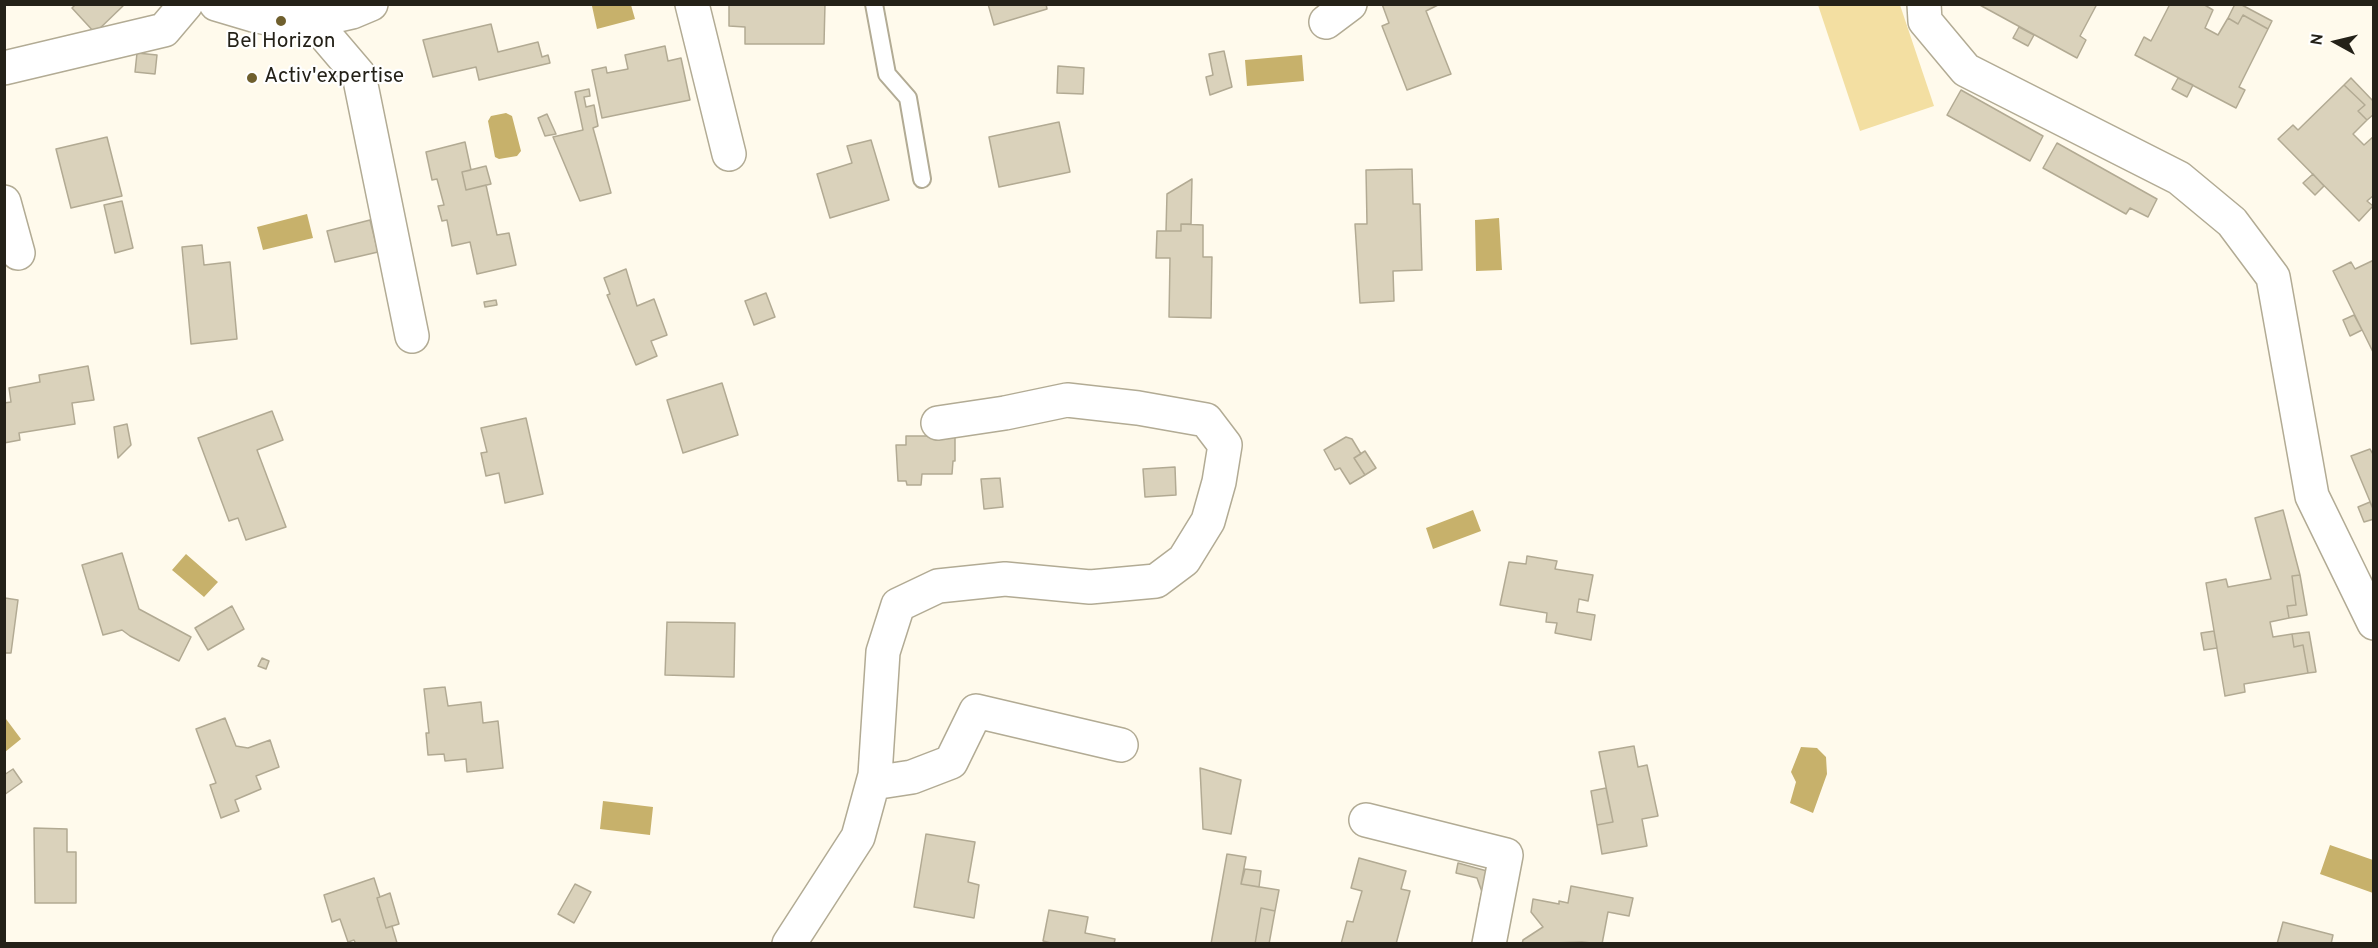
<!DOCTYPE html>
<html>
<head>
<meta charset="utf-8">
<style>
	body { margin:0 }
	#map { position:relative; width:2378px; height:948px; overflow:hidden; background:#fffaec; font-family:Overpass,sans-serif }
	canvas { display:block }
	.frame { position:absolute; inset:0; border:6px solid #242118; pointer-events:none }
	.north { position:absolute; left:2306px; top:12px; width:60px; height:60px; -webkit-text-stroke:4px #fff; paint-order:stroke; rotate:278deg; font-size:16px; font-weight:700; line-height:24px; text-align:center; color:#242118 }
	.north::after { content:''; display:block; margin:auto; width:21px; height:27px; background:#242118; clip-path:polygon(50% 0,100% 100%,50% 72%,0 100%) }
</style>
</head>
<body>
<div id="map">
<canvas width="2378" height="948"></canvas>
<div class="frame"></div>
<div class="north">N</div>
</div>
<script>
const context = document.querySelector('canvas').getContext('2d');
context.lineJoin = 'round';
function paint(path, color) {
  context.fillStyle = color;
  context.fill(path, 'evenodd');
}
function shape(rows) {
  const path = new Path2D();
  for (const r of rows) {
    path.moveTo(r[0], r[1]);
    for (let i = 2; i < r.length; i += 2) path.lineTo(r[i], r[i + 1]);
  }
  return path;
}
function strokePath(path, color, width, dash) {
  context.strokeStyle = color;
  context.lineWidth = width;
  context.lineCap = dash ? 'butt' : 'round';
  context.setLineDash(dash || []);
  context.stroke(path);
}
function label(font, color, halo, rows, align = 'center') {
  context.font = font + ' Overpass,sans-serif';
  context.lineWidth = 4.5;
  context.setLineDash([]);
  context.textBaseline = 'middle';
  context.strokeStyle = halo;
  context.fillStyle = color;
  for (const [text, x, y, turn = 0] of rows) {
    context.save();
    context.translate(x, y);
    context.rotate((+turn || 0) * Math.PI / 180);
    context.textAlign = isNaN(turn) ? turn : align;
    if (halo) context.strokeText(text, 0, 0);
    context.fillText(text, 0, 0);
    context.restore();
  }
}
paint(shape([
	[1818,5,1900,5,1934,106,1860,131]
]), '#f3dfa2');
paint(shape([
	[598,5,631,5,635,19,597,29,592,6],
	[1302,55,1304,81,1247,86,1245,60],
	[506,113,512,116,521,151,517,156,499,159,495,157,488,121,491,116],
	[307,214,313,238,263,250,257,227],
	[1499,218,1502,270,1476,271,1475,220],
	[1473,510,1481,531,1433,549,1426,528],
	[186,554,218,582,204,597,172,570],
	[6,719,21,739,5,752,5,720],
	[1801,747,1817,748,1826,757,1827,774,1813,813,1790,803,1796,782,1791,772],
	[603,801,653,807,650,835,600,829],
	[2330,845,2373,860,2373,893,2320,874]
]), '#c7b16b');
const building = shape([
	[76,4,125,4,95,33,72,8,76,4],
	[729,4,825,4,824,44,745,44,745,27,729,26,729,4],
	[988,4,1046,4,1047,9,994,25,988,4],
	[1382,4,1440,4,1426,11,1451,74,1407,90,1382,26,1389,23,1382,4],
	[1978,4,2097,4,2080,36,2086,40,2077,58,1978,4],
	[2170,4,2203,4,2213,10,2205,28,2218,35,2228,18,2238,24,2243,15,2268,29,2239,87,2245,90,2236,108,2135,55,2144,37,2151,41,2170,4],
	[2235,4,2240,4,2272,21,2268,29,2243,15,2238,24,2228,18,2235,4],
	[491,24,498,52,538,42,542,57,548,55,550,63,479,80,476,67,433,77,423,40,491,24],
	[2019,27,2034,35,2028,46,2013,38,2019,27],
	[665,46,668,61,681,58,690,100,602,118,592,70,606,67,607,73,628,69,625,55,665,46],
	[1224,51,1232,87,1210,95,1206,77,1213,75,1209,54,1224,51],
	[137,53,157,55,155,74,135,72,137,53],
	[1058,66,1084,68,1083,94,1057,93,1058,66],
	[2178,78,2193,85,2187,97,2172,89,2178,78],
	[2351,78,2374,102,2374,114,2367,120,2358,111,2365,105,2344,85,2351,78],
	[2344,85,2365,105,2358,111,2367,120,2353,134,2364,145,2374,136,2374,195,2367,201,2373,206,2359,221,2278,139,2293,125,2298,130,2344,85],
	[589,89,590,96,584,97,586,107,594,105,598,126,593,128,611,193,580,201,553,137,583,130,575,92,589,89],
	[1961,90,2043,136,2030,161,1947,115,1961,90],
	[547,114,556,134,545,136,538,118,547,114],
	[1059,122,1070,172,999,187,989,137,1059,122],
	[107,137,122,196,71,208,56,149,107,137],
	[871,140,889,200,830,218,817,174,852,163,847,146,871,140],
	[465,142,471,170,462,172,466,190,486,185,497,235,509,233,516,265,477,274,470,242,452,246,447,220,442,221,438,206,444,205,437,179,432,180,426,152,465,142],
	[2057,143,2157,199,2148,217,2130,208,2126,214,2043,168,2057,143],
	[486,166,491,184,466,190,462,172,486,166],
	[1412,169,1413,204,1420,204,1422,270,1393,271,1394,301,1360,303,1355,224,1367,224,1366,170,1412,169],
	[2313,174,2324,186,2315,195,2303,183,2313,174],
	[1192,179,1191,224,1181,224,1181,231,1166,231,1167,194,1192,179],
	[122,201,133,248,115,253,104,205,122,201],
	[370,220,378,252,335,262,327,231,370,220],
	[1181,224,1203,225,1203,257,1212,257,1211,318,1169,317,1170,258,1156,258,1157,231,1181,231,1181,224],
	[202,245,204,265,230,262,237,339,191,344,182,247,202,245],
	[2374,260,2374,354,2333,271,2351,262,2355,269,2374,260],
	[626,269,637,306,654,299,667,335,651,341,657,356,636,365,607,295,610,294,604,278,626,269],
	[766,293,775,317,754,325,745,301,766,293],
	[496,300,497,305,485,307,484,302,496,300],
	[2354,315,2362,330,2350,336,2343,320,2354,315],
	[88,366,94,400,72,403,75,424,19,433,20,440,4,443,4,403,11,402,9,388,40,382,39,375,88,366],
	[722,383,738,435,683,453,667,400,722,383],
	[272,411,283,440,257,450,286,527,246,540,238,518,229,521,198,438,272,411],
	[526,418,543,494,505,503,499,473,486,476,481,453,487,452,481,428,526,418],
	[127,424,131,445,118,458,114,427,127,424],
	[955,432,955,461,953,461,952,474,922,474,921,485,907,485,906,481,898,481,896,445,906,445,906,436,939,436,955,432],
	[1346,437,1352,439,1361,454,1354,458,1365,475,1350,484,1340,468,1335,470,1324,450,1346,437],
	[2370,449,2374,456,2374,511,2351,456,2370,449],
	[1365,451,1376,468,1365,475,1354,458,1365,451],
	[1175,467,1176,495,1145,497,1143,469,1175,467],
	[1000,478,1003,507,984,509,981,479,1000,478],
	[2370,502,2374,511,2374,519,2364,522,2358,507,2370,502],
	[2283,510,2300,575,2292,576,2296,605,2287,606,2289,618,2270,622,2273,637,2292,634,2294,647,2303,645,2308,673,2244,684,2245,692,2225,696,2206,583,2226,579,2228,587,2271,579,2255,518,2283,510],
	[122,553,139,609,191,637,179,661,130,636,122,630,103,635,82,565,122,553],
	[1527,556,1557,561,1555,569,1593,575,1588,601,1579,599,1577,612,1595,615,1591,640,1555,633,1557,623,1546,622,1547,613,1500,605,1509,562,1526,564,1527,556],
	[2300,575,2307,615,2289,618,2287,606,2296,605,2292,576,2300,575],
	[5,598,18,600,11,653,4,653,5,598],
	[232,606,244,629,208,650,195,628,232,606],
	[667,622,735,623,734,677,665,675,667,622],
	[2214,631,2217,648,2204,650,2201,633,2214,631],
	[2309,632,2316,672,2308,673,2303,645,2294,647,2292,634,2309,632],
	[262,658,269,661,266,669,258,666,262,658],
	[445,687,448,706,481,702,483,723,498,721,503,768,467,772,466,759,445,761,444,754,428,755,426,733,429,733,424,689,445,687],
	[225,718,236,746,248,748,270,740,279,767,256,776,261,789,235,800,239,811,221,818,210,785,216,783,196,729,225,718],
	[1634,746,1638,767,1647,765,1658,816,1642,819,1647,846,1602,854,1597,825,1613,822,1599,752,1634,746],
	[1200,768,1241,780,1231,834,1203,829,1200,768],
	[13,769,22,782,4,795,4,775,13,769],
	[1606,788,1613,822,1597,825,1591,791,1606,788],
	[34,828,67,829,67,852,76,852,76,903,35,903,34,828],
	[926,834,975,842,968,882,979,885,974,918,914,907,926,834],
	[1227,854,1246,857,1241,884,1279,890,1275,911,1261,908,1255,944,1211,944,1227,854],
	[1359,858,1406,871,1401,889,1410,891,1396,944,1341,944,1347,921,1353,922,1362,891,1351,888,1359,858],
	[1458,863,1487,871,1487,908,1479,906,1482,892,1477,878,1456,873,1458,863],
	[1245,869,1261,871,1259,887,1241,884,1245,869],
	[374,878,380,897,377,898,386,928,392,926,397,943,356,944,354,940,348,942,340,919,332,922,324,895,374,878],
	[575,884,591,892,574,923,558,914,575,884],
	[1571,886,1633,898,1629,916,1608,912,1602,944,1582,942,1522,944,1523,940,1543,927,1531,912,1533,899,1559,904,1559,901,1568,903,1571,886],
	[390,893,399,924,386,928,377,898,390,893],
	[1261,908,1275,911,1269,944,1255,944,1261,908],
	[1049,910,1088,917,1085,933,1115,939,1114,944,1055,944,1043,941,1049,910],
	[2283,922,2333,935,2331,944,2277,944,2283,922]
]);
paint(building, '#dad2bb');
strokePath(building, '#b2aa93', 1.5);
const lane = shape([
	[874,4,887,74,908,98,922,179]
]);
const street = shape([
	[692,4,729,154],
	[1924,4,1925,21,1966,70,2179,178,2232,222,2273,277,2312,496,2374,623],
	[313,21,359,75,412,336],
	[1326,22,1350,4],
	[4,68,164,30,186,4],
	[4,202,18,253],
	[873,783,912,777,951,762,976,711,1121,745],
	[1366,820,1506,855,1489,944],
	[789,944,858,837,875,775,883,652,898,605,938,586,1005,579,1090,587,1156,581,1184,560,1208,521,1219,482,1225,445,1206,420,1138,408,1067,400,1005,413,938,423]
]);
const secondary = shape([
	[216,4,253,15,281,21,313,21,352,12,371,4]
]);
strokePath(lane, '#b2ab94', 20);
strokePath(street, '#b2ab94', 36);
strokePath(secondary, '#b2ab94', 36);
strokePath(lane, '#fff', 16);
strokePath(street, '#fff', 33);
strokePath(secondary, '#fff', 33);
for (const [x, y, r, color] of [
	[281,21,6,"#6f5f2d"],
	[252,78,6,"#6f5f2d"]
]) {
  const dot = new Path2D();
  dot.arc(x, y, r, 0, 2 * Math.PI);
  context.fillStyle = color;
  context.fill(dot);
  strokePath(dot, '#fff', 2);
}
label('21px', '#242118', '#fff', [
	["Bel Horizon",281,43],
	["Activ'expertise",264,78,"left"]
]);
</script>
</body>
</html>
